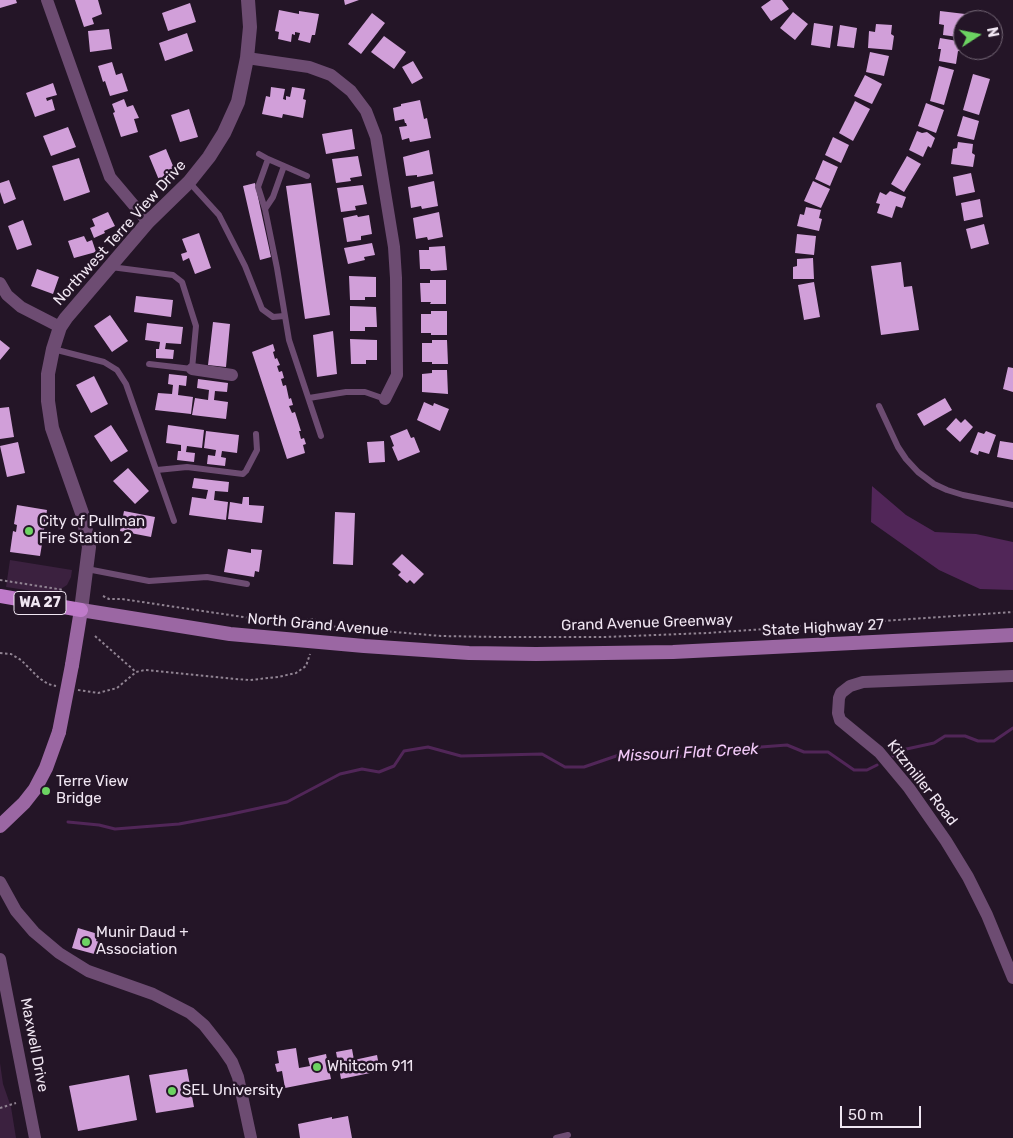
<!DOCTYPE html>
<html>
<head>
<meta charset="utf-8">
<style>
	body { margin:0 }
	#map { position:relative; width:1013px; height:1138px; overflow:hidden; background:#241527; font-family:Rubik,sans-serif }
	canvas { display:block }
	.north { position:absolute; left:953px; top:10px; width:50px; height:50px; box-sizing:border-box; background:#241527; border:1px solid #766978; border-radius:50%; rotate:79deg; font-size:14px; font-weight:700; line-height:20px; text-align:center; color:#f0e6f2 }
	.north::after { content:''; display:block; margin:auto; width:18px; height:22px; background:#6cd362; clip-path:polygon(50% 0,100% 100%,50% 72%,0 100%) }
	.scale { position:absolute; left:840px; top:1106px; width:81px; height:22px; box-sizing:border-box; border:2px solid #f0e6f2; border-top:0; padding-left:6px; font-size:15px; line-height:18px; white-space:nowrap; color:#f0e6f2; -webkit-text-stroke:4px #241527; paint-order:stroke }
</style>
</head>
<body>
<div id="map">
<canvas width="1013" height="1138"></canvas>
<div class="north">N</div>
<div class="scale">50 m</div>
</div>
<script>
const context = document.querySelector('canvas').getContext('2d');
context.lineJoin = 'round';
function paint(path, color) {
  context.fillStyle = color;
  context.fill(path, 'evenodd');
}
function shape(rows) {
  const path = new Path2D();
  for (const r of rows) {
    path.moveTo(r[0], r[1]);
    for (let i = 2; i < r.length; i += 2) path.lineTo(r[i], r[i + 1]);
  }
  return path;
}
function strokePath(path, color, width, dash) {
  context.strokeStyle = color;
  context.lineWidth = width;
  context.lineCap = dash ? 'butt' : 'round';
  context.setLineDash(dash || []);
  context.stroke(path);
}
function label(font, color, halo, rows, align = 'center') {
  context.font = font + ' Rubik,sans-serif';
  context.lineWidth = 5;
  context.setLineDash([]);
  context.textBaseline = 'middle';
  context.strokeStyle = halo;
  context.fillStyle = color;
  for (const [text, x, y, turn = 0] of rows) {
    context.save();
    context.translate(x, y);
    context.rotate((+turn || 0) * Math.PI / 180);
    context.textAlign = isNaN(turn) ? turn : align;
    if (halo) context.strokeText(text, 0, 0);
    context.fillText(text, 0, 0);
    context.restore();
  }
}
paint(shape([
	[10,560,72,570,71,577,67,585,53,594,6,587],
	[0,1063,3,1084,11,1107,16,1138,0,1138]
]), '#3b213f');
paint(shape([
	[872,486,906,515,935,532,976,534,1013,542,1013,590,980,589,939,570,871,522]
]), '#512658');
strokePath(shape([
	[893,756,902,750,934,743,945,736,965,736,978,741,994,741,1013,728],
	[68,822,99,825,115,829,179,824,227,815,287,802,340,774,362,769,379,772,394,766,404,751,428,747,461,756,542,754,565,767,584,767,619,755,678,757,698,752,719,750,733,754,761,747,787,745,804,752,828,752,854,770,867,770,877,765]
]), '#512658', 3);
paint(shape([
	[0,0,16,0,17,3,0,8],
	[75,0,98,0,102,14,92,18,94,24,84,27],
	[344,0,359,0,345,5],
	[771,0,782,0,789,9,771,21,761,7],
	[190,3,196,22,168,31,162,13],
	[279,10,299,14,299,11,319,14,315,35,312,35,310,43,298,40,300,33,295,32,295,35,292,34,291,42,278,39,279,32,275,31],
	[940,11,965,14,963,24,960,23,958,37,943,35,944,25,939,24],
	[793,12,808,24,795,40,780,28],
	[372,13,385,23,361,54,348,44],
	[814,23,833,26,830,48,811,45],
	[876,24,892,25,891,34,894,36,892,50,868,48,869,31,875,32],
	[840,25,857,28,854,48,837,46],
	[109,29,112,49,90,52,88,31],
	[187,33,193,51,165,61,159,43],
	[384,36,406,52,394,69,371,52],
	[940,38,963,42,961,51,958,51,956,64,939,61,941,49,938,49],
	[870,52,889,56,884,76,866,72],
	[413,61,423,78,412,84,402,67],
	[112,62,116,75,122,73,128,91,110,96,105,81,103,82,98,66],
	[939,66,954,70,944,105,930,101],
	[973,74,990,79,979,115,963,110],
	[865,75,882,84,872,104,854,96],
	[53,83,57,95,46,98,47,101,52,99,55,110,35,117,26,93],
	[271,87,285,89,283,99,286,100,286,96,290,97,292,87,305,89,303,99,306,100,303,118,283,114,282,118,262,114,266,96,270,97],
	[124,99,127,107,133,105,139,118,134,119,138,132,121,137,113,113,115,112,112,104],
	[420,100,424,119,427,118,431,138,410,142,409,138,402,140,399,127,407,126,406,123,405,123,404,119,395,121,393,108,401,106,401,104],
	[855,101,870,109,853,141,839,133],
	[926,103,944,110,936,133,918,126],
	[189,109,198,137,180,142,171,115],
	[963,116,979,121,974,140,957,136],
	[68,127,76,147,51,156,43,136],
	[352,129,355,149,326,154,322,134],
	[917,131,922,133,927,132,935,138,931,148,928,146,923,157,909,150],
	[833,137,849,145,841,163,825,155],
	[958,142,973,144,972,153,975,155,973,167,951,164,953,149,957,148],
	[166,149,176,173,159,180,149,156],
	[429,150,433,174,417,177,417,175,406,176,403,157],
	[358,156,362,176,350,178,351,181,336,183,332,159],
	[907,156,921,164,904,192,891,184],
	[79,158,90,192,64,201,52,166],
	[823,160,838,167,830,186,815,179],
	[971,173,975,192,956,196,953,177],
	[9,180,16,199,4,204,0,192,0,183],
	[434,181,438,206,422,209,421,206,411,208,408,187],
	[813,181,830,189,821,208,804,201],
	[255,183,271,257,260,260,243,186],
	[311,183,330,315,305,319,286,186],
	[363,185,367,204,355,206,356,210,341,212,337,188],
	[890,191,906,197,902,208,896,206,892,218,877,213,880,204,876,203,880,192,886,195],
	[980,199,983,217,964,221,961,203],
	[806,207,821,210,819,218,822,219,819,231,797,226,800,214,804,215],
	[108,212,115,226,104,231,105,233,94,238,90,228,95,226,92,219],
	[439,212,443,237,428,240,427,237,416,239,413,218],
	[357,215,358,217,369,215,372,234,361,236,361,240,347,242,343,218],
	[23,220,32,245,17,250,8,226],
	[984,224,989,244,971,249,966,229],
	[199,233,211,268,195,274,189,258,183,261,181,254,187,252,182,239],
	[797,234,816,236,814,255,795,253],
	[84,236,87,242,92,240,96,252,74,258,68,241],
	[372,243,375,255,364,257,365,260,348,264,344,248],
	[445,246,447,270,431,271,430,269,420,269,419,250,429,250,429,247],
	[813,258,814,279,793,279,793,267,797,266,797,259],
	[901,262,904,287,912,286,919,330,881,335,871,266],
	[37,269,59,277,53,294,31,286],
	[349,276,376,277,376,297,365,297,365,300,350,300],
	[430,280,446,280,446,304,430,304,431,302,421,302,420,283,430,283],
	[814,282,820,317,804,320,798,285],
	[136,296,173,300,171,317,134,312],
	[350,306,376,307,377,327,365,327,365,331,350,331],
	[431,311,447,311,447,335,431,335,431,333,421,333,421,314,431,314],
	[110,315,128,341,112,352,94,326],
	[213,322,230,324,226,367,208,365],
	[147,323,183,327,181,344,166,343,165,349,174,350,173,359,156,358,156,349,159,349,160,342,145,340],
	[333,331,337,374,317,377,313,335],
	[350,339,377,340,377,360,366,360,366,364,351,364],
	[0,340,10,348,0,360],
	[432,340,447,340,448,364,432,364,432,362,422,362,422,343,432,343],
	[273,344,275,351,273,352,275,359,277,358,280,365,277,366,279,372,282,371,284,378,281,379,283,386,286,385,289,399,291,398,293,405,289,406,292,413,295,412,301,431,299,431,301,439,304,438,306,444,303,445,305,453,287,459,252,352],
	[1008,367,1013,368,1013,392,1003,389],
	[432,370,447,370,448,394,422,392,422,374,432,373],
	[169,374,187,376,186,386,179,385,178,395,193,397,191,414,155,410,158,393,172,394,173,385,168,384],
	[94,376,108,404,91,413,76,385],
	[198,379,228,383,227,392,215,391,214,400,228,402,226,419,192,415,195,398,208,400,209,390,197,388],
	[945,398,952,410,924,426,917,414],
	[424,402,433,406,434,403,449,409,440,431,417,420],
	[9,407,14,437,0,439,0,408],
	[956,418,961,423,965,419,973,427,960,442,946,429],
	[111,425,128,451,111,462,94,436],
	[168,425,204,430,202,448,187,446,186,452,195,453,194,462,177,460,178,451,181,451,181,445,166,443],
	[407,429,411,438,414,437,420,452,398,461,392,447,394,446,390,436],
	[206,431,239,435,237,453,222,451,221,457,226,458,225,466,207,464,208,455,215,456,216,450,204,448],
	[986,431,996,435,989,454,979,451,978,455,970,452,978,432,984,434],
	[384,441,385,462,369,463,367,442],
	[1000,441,1013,443,1013,460,997,457],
	[18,442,25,473,7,477,0,446],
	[128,468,149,491,135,504,113,481],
	[194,478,229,482,228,492,215,491,214,500,228,502,226,520,189,515,192,497,206,499,208,490,192,488],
	[243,497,249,497,249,505,264,506,262,523,228,519,230,502,242,504],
	[17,505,47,510,44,530,42,530,40,537,43,538,40,556,10,552,13,531,16,532,17,525,14,524],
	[124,511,155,517,151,537,120,531],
	[335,512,355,513,353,565,333,564],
	[228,549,251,553,251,549,262,550,259,572,255,571,254,577,224,572],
	[402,554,424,574,414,584,410,580,407,583,398,575,401,572,392,564],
	[78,928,98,934,96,941,102,943,98,955,72,948],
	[296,1048,299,1068,310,1066,308,1058,326,1054,331,1079,285,1088,282,1071,277,1072,275,1064,279,1063,277,1051],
	[352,1049,354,1060,377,1055,380,1071,341,1079,336,1052],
	[187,1069,194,1107,156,1113,149,1075],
	[129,1075,137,1120,78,1131,69,1086],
	[348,1116,352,1138,300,1138,298,1124,332,1117,332,1119]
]), '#d19fd9');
strokePath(shape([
	[0,580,64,590],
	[103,596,109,599,122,599,270,621,287,622,313,619,336,627,441,636,501,637,605,637,707,633,1013,612],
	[312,629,313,619],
	[95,636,136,672],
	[0,653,11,654,21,660,39,678,48,684,56,686],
	[78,690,98,693,117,688,136,672,145,670,235,679,250,680,278,677,296,673,306,666,310,654],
	[0,1108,16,1103]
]), '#908392', 2, [2.5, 2.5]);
strokePath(shape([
	[259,154,268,159],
	[307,176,268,159,258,187,265,209,277,268,289,340,321,436],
	[189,182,219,215,245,266,262,309,273,317,284,316],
	[265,209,273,197,284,166],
	[111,267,173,275,182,282,196,326,192,369,149,364],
	[53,349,104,362,117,370,126,384,174,521],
	[309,398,346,392,365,392,385,399],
	[879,406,898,447,906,459,918,472,934,484,947,490,963,495,1013,505],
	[157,470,187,467,243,474,246,471,257,450,256,434],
	[87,569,149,581,207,577,247,584],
	[556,1138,568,1135]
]), '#6d4c72', 6);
strokePath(shape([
	[47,0,110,177,148,222],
	[247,58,309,67,331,75,351,91,366,111,376,137,394,247,396,278,397,375,385,399],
	[0,283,7,295,21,307,60,327],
	[192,369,232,375],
	[1013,676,863,682,850,686,841,693,839,698,838,713,840,720,879,752,909,788,946,841,968,877,987,915,1013,978],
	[0,882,16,911,34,932,59,953,88,971,153,994,190,1013,204,1025,223,1049,232,1062,238,1077,251,1138],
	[0,959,35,1138]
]), '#6d4c72', 12);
strokePath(shape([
	[81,610,89,547,83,516,52,428,48,401,48,374,53,349,60,327,66,318,148,222,189,182,209,157,224,133,238,102,247,58,250,27,248,0]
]), '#6d4c72', 14);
strokePath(shape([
	[72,665,81,610,230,634,364,646,469,653,536,654,673,652,1013,635],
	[0,826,24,803,35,789,46,768,59,732]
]), '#9b67a3', 14);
strokePath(shape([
	[0,596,81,610]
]), '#bf7bca', 14);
strokePath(shape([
	[59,732,72,665]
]), '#9b67a3', 14);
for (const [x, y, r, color] of [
	[29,531,5,"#6cd362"],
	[46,791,5,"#6cd362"],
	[86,942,5,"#6cd362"],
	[317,1067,5,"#6cd362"],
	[172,1091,5,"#6cd362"]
]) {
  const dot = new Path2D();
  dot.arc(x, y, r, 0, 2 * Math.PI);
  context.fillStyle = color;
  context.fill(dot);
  strokePath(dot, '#241527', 2);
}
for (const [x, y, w] of [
	[40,603,52]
]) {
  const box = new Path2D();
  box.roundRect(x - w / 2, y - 11.5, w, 23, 4);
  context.fillStyle = '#241527';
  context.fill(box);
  strokePath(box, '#f0e6f2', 1);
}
label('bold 14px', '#f0e6f2', null, [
	["WA 27",40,603]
]);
label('15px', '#f0e6f2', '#241527', [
	["Northwest Terre View Drive",120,233,-48],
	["Grand Avenue Greenway",647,623,-2],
	["North Grand Avenue",318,625,5],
	["State Highway 27",823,628,-3],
	["Kitzmiller Road",922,783,52],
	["Maxwell Drive",34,1045,79]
]);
label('15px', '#f0e6f2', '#241527', [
	["City of Pullman",39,522],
	["Fire Station 2",39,539],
	["Terre View",56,782],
	["Bridge",56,799],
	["Munir Daud +",96,933],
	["Association",96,950],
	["Whitcom 911",327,1067],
	["SEL University",182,1091]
], 'left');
label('italic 16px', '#f4cbfa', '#241527', [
	["Missouri Flat Creek",688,753,-3]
]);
</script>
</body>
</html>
